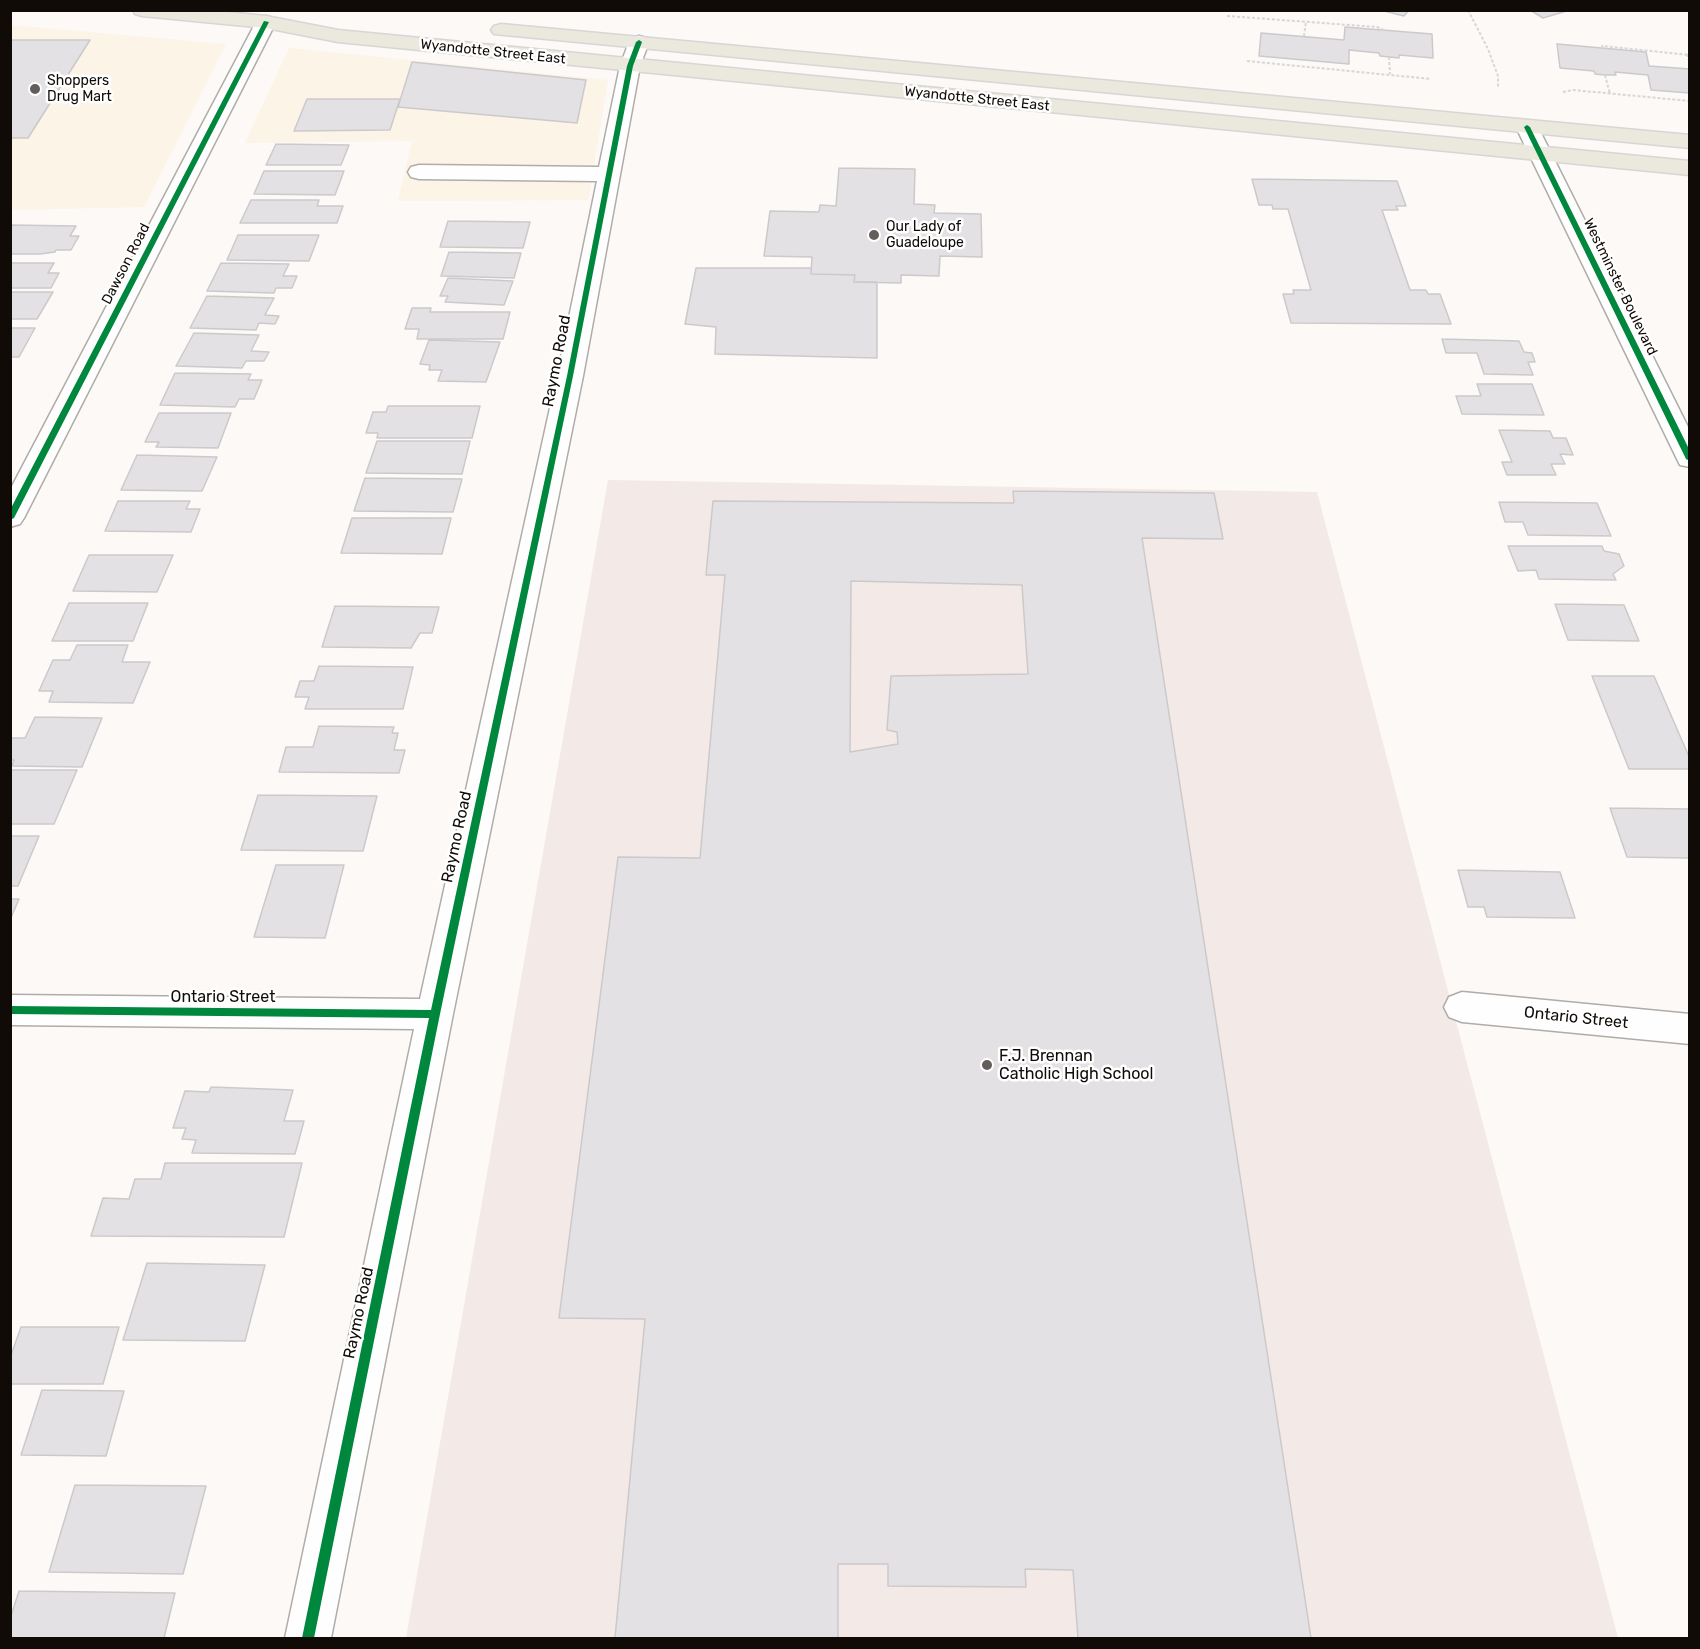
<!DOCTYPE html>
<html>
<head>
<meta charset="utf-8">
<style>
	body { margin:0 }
	#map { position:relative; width:1700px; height:1649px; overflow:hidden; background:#fcf9f7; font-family:Rubik,sans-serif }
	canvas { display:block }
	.frame { position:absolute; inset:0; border:12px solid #100b07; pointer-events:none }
</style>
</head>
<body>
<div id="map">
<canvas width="1700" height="1649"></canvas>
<div class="frame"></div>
</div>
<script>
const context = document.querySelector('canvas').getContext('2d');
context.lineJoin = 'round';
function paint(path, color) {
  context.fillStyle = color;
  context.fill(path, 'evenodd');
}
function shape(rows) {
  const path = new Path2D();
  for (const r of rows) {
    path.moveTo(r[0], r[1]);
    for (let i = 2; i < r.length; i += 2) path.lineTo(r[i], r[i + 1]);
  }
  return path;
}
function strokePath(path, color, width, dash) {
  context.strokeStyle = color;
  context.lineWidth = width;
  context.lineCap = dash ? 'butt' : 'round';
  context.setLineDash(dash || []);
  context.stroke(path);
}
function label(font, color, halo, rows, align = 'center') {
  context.font = font + ' Rubik,sans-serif';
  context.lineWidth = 5;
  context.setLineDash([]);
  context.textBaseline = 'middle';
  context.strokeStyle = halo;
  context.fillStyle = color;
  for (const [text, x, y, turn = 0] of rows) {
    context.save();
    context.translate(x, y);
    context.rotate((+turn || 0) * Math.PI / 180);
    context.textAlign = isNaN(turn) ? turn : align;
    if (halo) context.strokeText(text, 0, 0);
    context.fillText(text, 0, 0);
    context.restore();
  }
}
paint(shape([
	[10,25,226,44,144,207,11,210],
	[289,48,608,80,588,200,398,201,412,141,245,143]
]), '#fbf4e7');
paint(shape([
	[608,480,1317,492,1618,1638,406,1638]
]), '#f3e9e6');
const building = shape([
	[1380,10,1409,10,1404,16,1380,10],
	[1530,10,1570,10,1543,18,1530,10],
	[1345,27,1432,34,1433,58,1399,55,1399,58,1380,56,1379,53,1349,50,1349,64,1259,56,1261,33,1344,40,1345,27],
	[10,40,90,40,28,138,10,138,10,40],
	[1557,44,1646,52,1649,66,1690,69,1690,93,1651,90,1648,75,1615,72,1616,75,1605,75,1595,74,1594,71,1560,68,1557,44],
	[412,62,586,80,577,123,398,107,412,62],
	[307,99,400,99,390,130,294,131,307,99],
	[276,144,349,145,341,165,266,165,276,144],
	[839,168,915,169,914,204,935,205,934,213,981,214,982,257,940,256,939,276,901,275,901,283,854,282,855,275,811,274,812,257,764,256,770,211,819,212,820,205,836,206,839,168],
	[264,171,344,171,335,195,254,194,264,171],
	[1252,179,1397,181,1406,206,1396,206,1398,210,1382,210,1410,290,1426,290,1428,294,1440,294,1451,324,1291,323,1283,294,1294,294,1293,290,1311,290,1288,209,1273,209,1272,205,1259,205,1252,179],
	[251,200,319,200,317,206,343,206,337,223,240,223,251,200],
	[448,221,530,222,523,248,440,247,448,221],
	[10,225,76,226,70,236,79,236,71,250,56,250,55,252,40,254,10,254,10,225],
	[238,235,319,235,309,261,227,260,238,235],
	[449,252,521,253,514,278,441,276,449,252],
	[10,263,54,263,48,273,59,273,51,288,10,288,10,263],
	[221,263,289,264,283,276,297,276,292,288,276,288,274,293,207,291,221,263],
	[696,268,811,268,811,274,855,275,854,282,877,282,877,358,715,354,716,327,685,324,696,268],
	[448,278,513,281,504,305,445,302,448,296,440,296,448,278],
	[10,292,53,292,37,319,10,319,10,292],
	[207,296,274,298,265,315,279,316,275,324,259,323,256,330,190,328,207,296],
	[412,308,431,308,430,312,510,312,503,339,417,339,419,329,405,329,412,308],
	[10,328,35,328,19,357,10,357,10,328],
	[194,333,259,335,251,351,269,352,264,361,246,361,242,368,176,366,194,333],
	[1442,339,1519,341,1524,352,1532,353,1535,362,1528,362,1533,375,1484,374,1477,353,1446,353,1442,339],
	[429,340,500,342,486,382,438,381,442,370,429,370,430,365,420,364,429,340],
	[175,373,251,374,248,380,262,380,254,399,239,399,235,407,160,405,175,373],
	[1477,384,1532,384,1544,415,1462,414,1456,396,1481,396,1477,384],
	[388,406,480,406,472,438,377,438,378,433,366,433,373,412,386,412,388,406],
	[159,413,231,413,218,448,156,447,159,442,145,442,159,413],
	[1499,430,1550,431,1553,438,1566,438,1573,455,1560,454,1565,464,1551,464,1556,475,1507,475,1502,462,1512,462,1499,430],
	[377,441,470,441,462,474,366,473,377,441],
	[137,455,217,457,202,491,121,490,137,455],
	[365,478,462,479,453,512,354,511,365,478],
	[1013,491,1214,493,1223,539,1142,538,1311,1638,1078,1638,1073,1570,1025,1569,1026,1587,888,1586,888,1564,838,1564,838,1638,615,1638,645,1319,559,1318,618,857,700,858,725,575,706,575,713,501,1014,503,1013,491],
	[851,581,1022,585,1028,674,891,676,887,730,897,732,898,744,850,752,851,581],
	[118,501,190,501,186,509,200,509,191,532,105,531,118,501],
	[1499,502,1597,503,1611,536,1528,535,1523,522,1505,522,1499,502],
	[352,518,451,518,442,554,341,553,352,518],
	[1508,546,1602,546,1604,551,1619,554,1624,566,1613,574,1616,580,1539,579,1536,570,1518,571,1508,546],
	[89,555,173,555,157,592,73,591,89,555],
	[69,603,148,603,133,641,52,641,69,603],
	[1555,604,1624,605,1639,641,1568,640,1555,604],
	[335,606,439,607,432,633,420,633,411,648,322,647,335,606],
	[77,645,128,645,122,662,150,662,133,703,49,702,53,691,39,691,53,660,70,660,77,645],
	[319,666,413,667,403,709,305,709,309,697,295,697,300,681,314,681,319,666],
	[1592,676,1654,676,1690,759,1690,769,1629,769,1592,676],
	[35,717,102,718,82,767,12,766,14,760,10,760,10,738,25,738,35,717],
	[319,726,394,727,392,733,398,733,394,750,405,750,399,773,279,772,286,747,313,747,319,726],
	[10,770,77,770,54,824,10,824,10,770],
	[258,795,377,796,363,851,241,850,258,795],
	[1610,808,1690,809,1690,858,1627,857,1610,808],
	[10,836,39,836,18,886,10,886,10,836],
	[276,865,344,865,325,938,254,937,276,865],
	[1458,870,1560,872,1575,918,1487,917,1484,907,1468,907,1458,870],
	[10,899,19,899,10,920,10,899],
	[211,1087,293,1090,284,1121,304,1121,295,1154,192,1153,196,1140,182,1139,186,1128,173,1128,185,1091,209,1092,211,1087],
	[165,1163,302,1163,284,1237,91,1236,103,1198,129,1199,135,1179,161,1179,165,1163],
	[147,1263,265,1265,245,1341,123,1340,147,1263],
	[21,1327,119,1327,103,1384,10,1384,10,1358,21,1327],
	[42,1390,124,1391,106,1456,21,1455,42,1390],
	[75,1485,206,1486,183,1574,49,1572,75,1485],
	[19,1591,175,1593,164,1638,10,1638,10,1619,19,1591]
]);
paint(building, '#e4e1e4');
strokePath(building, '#ccc9cb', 1.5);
const minor = shape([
	[266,16,273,18,276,22,24,518,20,524,10,527,10,490,256,22,259,18,266,16],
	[639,36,646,38,649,42,640,66,583,376,453,1014,331,1638,285,1638,414,1029,10,1025,10,995,420,999,557,376,597,181,419,179,411,177,408,172,411,167,419,165,599,167,620,66,629,42,632,38,639,36],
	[1527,121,1535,122,1538,127,1690,431,1690,467,1680,465,1677,459,1516,127,1519,122,1527,121],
	[1462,992,1690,1014,1690,1044,1462,1022,1449,1017,1444,1007,1449,997,1462,992]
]);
const major = shape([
	[133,10,208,10,266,16,338,30,1690,161,1690,175,338,42,266,28,142,16,135,14,133,10],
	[501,24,1690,135,1690,148,494,34,491,30,494,26,501,24]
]);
strokePath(minor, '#b0aca8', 3);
strokePath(major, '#d8d5d4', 3);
strokePath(shape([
	[1468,10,1488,49,1498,76,1498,88],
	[1577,10,1597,10],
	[1227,16,1377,27,1384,30],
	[1304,36,1306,21],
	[1603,48,1602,46,1690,55],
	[1687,54,1690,64],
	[1389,57,1390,74],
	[1247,61,1431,79],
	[1605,75,1610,94],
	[1563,92,1573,90,1690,101]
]), '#d7d7d6', 2, [3, 2]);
paint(minor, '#fffefe');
paint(major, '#ebe8de');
paint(shape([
	[264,21,269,22,14,518,10,520,10,510,264,21],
	[639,40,642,42,633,66,573,376,440,1014,314,1638,302,1638,429,1018,10,1014,10,1006,431,1010,567,376,627,66,636,42,639,40],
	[1527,125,1530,127,1690,451,1690,461,1686,459,1524,127,1527,125]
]), '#00873e');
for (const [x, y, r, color] of [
	[35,89,6,"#635e5b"],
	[874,235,6,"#635e5b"],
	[987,1065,6,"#635e5b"]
]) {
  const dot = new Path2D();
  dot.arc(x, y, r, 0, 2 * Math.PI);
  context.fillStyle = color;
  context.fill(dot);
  strokePath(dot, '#fff', 2);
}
label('14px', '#100b07', '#fff', [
	["Wyandotte Street East",493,52,6],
	["Wyandotte Street East",977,99,6],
	["Dawson Road",126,264,-63],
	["Westminster Boulevard",1620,287,64]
]);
label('14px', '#100b07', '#fff', [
	["Shoppers",47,81],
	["Drug Mart",47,97],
	["Our Lady of",886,227],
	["Guadeloupe",886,243]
], 'left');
label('16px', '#100b07', '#fff', [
	["Raymo Road",557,361,-79],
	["Raymo Road",457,837,-78],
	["Ontario Street",223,997],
	["Ontario Street",1576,1018,6],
	["Raymo Road",359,1313,-78]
]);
label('16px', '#100b07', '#fff', [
	["F.J. Brennan",999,1056],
	["Catholic High School",999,1074]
], 'left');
</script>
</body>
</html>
